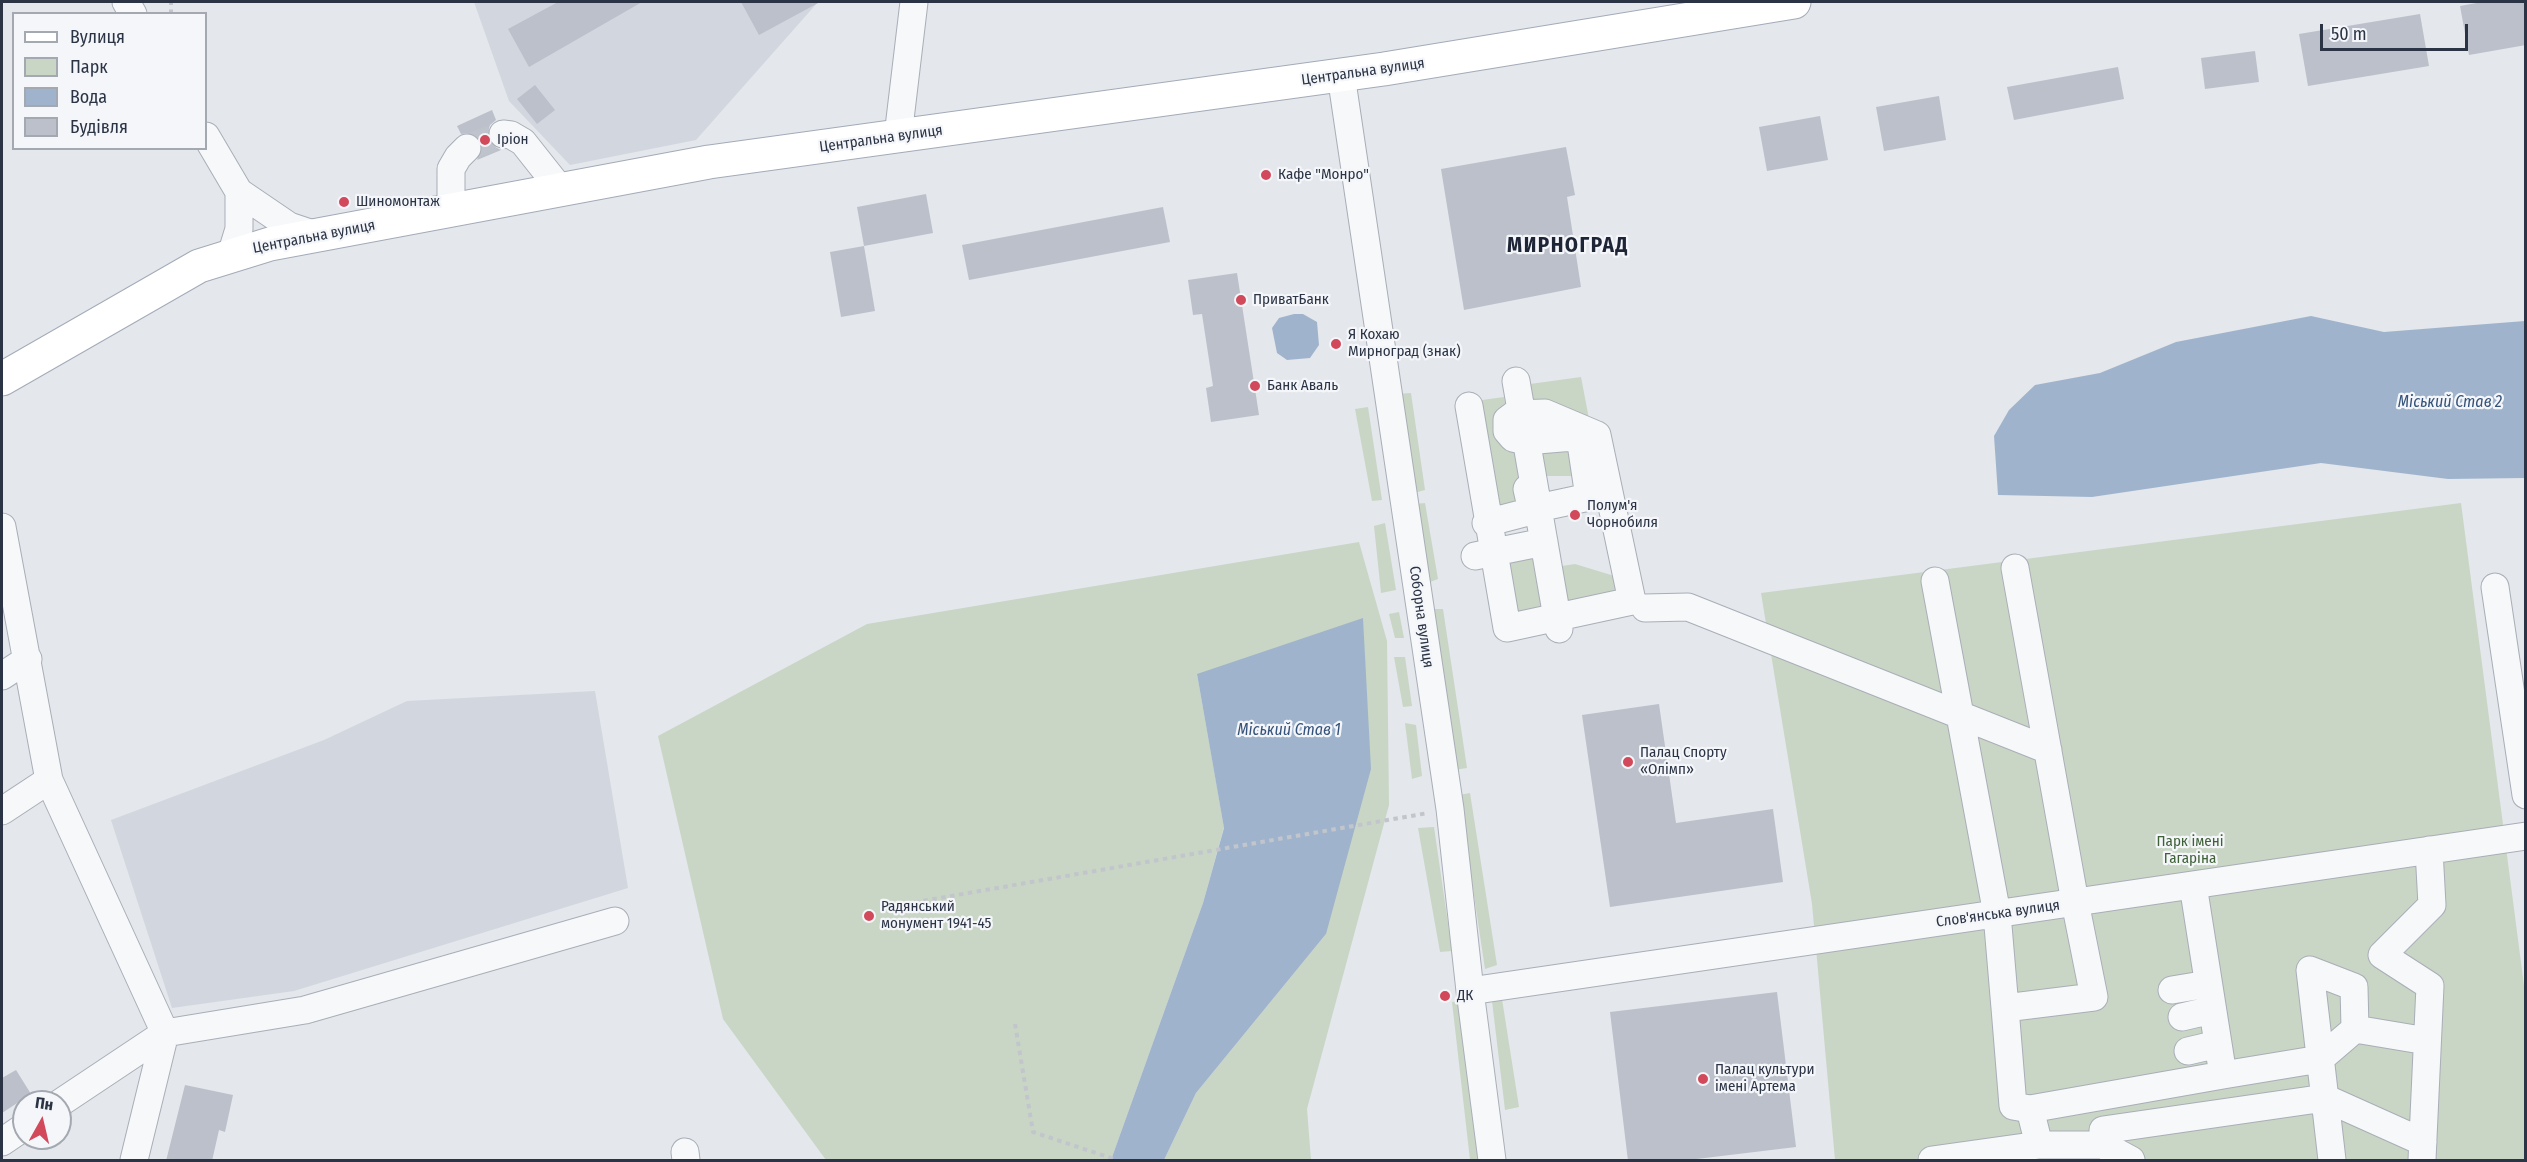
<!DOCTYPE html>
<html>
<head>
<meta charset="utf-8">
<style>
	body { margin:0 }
	#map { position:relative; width:2527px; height:1162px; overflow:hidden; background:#e4e7ec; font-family:"Fira Sans Condensed",sans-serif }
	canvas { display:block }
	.frame { position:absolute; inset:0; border:3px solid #2b3445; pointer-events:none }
	.legend { position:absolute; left:12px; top:12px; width:195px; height:138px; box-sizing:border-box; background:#f4f6f9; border:2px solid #a4a8b1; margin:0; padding:8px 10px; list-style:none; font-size:18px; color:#2b3445 }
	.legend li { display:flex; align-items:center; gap:12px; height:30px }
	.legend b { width:30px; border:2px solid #a4a8b1 }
	.north { position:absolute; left:12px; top:1090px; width:60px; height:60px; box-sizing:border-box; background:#f4f6f9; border:2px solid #a4a8b1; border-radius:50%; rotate:8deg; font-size:16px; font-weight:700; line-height:24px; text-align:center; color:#2b3445 }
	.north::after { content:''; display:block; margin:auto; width:21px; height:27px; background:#d1495b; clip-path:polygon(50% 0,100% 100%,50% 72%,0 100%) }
	.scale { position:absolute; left:2320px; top:24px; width:148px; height:27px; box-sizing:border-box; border:3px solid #2b3445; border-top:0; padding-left:8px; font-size:18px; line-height:21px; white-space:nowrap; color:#2b3445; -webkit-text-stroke:4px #f4f6f9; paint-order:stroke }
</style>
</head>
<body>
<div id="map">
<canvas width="2527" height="1162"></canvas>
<div class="frame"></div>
<ul class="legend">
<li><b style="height:8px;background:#fff"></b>Вулиця</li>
<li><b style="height:16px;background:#c9d6c5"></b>Парк</li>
<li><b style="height:16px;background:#9fb4cc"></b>Вода</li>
<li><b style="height:16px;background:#bbc0ca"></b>Будівля</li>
</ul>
<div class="north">Пн</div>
<div class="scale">50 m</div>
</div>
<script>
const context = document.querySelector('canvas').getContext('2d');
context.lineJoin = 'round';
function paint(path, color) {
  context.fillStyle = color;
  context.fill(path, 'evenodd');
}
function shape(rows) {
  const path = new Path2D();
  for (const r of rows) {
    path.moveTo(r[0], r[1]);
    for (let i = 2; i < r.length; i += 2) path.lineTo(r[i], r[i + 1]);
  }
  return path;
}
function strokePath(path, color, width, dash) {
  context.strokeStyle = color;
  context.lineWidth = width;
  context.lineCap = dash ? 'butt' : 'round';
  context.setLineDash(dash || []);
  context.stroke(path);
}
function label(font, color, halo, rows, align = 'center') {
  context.font = font + ' "Fira Sans Condensed",sans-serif';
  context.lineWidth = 4.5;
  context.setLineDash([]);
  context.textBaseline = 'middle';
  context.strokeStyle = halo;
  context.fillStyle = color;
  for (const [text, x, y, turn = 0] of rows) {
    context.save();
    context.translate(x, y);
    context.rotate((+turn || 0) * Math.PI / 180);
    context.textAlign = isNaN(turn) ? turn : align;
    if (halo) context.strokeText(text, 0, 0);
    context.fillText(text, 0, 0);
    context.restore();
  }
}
paint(shape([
	[474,2,818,2,696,140,570,165,509,101],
	[595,691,628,888,294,991,172,1008,111,820,324,740,407,701]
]), '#d2d6de');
paint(shape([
	[1581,377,1590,424,1533,405,1530,384],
	[1411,393,1425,490,1414,493,1396,394],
	[1504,397,1525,506,1492,508,1475,401],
	[1368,407,1382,500,1372,501,1355,409],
	[1577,444,1581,476,1538,476,1535,450],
	[1425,503,1438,579,1425,584,1415,504],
	[2461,503,2525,993,2525,1160,1835,1160,1812,904,1761,593],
	[1385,523,1396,590,1381,593,1374,526],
	[1359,542,1387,641,1389,805,1307,1109,1311,1160,1164,1160,1196,1093,1326,934,1197,674,1224,827,1203,903,1111,1160,826,1160,723,1019,658,736,867,624],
	[1537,551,1547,606,1513,615,1502,560],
	[1575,564,1621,578,1619,596,1558,608,1555,567],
	[1428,609,1443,609,1467,768,1454,770],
	[1399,612,1404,638,1395,638,1389,614],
	[1394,657,1405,657,1412,706,1403,707],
	[1405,723,1416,725,1422,776,1412,779],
	[1470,793,1497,965,1485,969,1459,795],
	[1434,827,1452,951,1440,952,1418,828],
	[1502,999,1519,1107,1505,1110,1492,1001],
	[1460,1001,1482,1160,1470,1160,1452,1002]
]), '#c9d6c5');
paint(shape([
	[1294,314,1303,314,1317,322,1319,345,1310,358,1287,360,1277,353,1272,328,1279,318],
	[2311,316,2384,332,2525,321,2525,478,2448,479,2321,463,2092,497,1998,495,1994,436,2009,410,2035,385,2100,373,2176,342],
	[1363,618,1371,769,1326,934,1196,1093,1164,1160,1111,1160,1203,903,1224,828,1197,674]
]), '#9fb4cc');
paint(shape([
	[558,2,642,2,529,67,508,29],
	[741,2,820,2,759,35],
	[2482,2,2526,2,2526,45,2469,55,2460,6],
	[2420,14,2429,66,2308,86,2299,34],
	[2255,51,2259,82,2205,89,2201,58],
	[2118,67,2124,99,2014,120,2007,87],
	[535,85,555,110,537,124,517,99],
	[1939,96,1946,140,1884,151,1876,107],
	[492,110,496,120,490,125,488,131,488,140,493,146,501,150,477,160,482,152,482,143,478,137,470,133,461,134,457,126],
	[1820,116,1828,160,1767,171,1759,127],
	[1566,147,1575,195,1567,197,1581,287,1464,310,1441,169],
	[926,194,933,233,864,246,857,207],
	[1163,207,1170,242,969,280,962,245],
	[864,246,875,311,841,317,830,252],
	[1237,273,1259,415,1211,422,1206,388,1213,386,1202,314,1193,315,1188,280],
	[1659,704,1676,823,1773,809,1783,882,1610,907,1582,715],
	[1777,992,1796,1147,1680,1161,1628,1161,1610,1012],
	[16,1070,31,1094,2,1113,2,1078],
	[185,1085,233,1095,225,1132,219,1130,212,1161,166,1161]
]), '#bbc0ca');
strokePath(shape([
	[467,148,503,134]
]), '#bfc3cb', 27, [27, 14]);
const minor = shape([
	[126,2,133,14],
	[1341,75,1450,809,1470,991,1492,1160],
	[503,134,511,135,523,142,561,190],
	[206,136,239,192,289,226,319,236],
	[898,136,914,2],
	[451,211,451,169,458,157,467,148],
	[231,255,239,229,239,192],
	[1516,381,1559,629],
	[1469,406,1507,628,1632,601,1597,435,1545,413,1515,414,1507,420,1507,431,1513,438,1526,441,1597,435],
	[1580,437,1589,497,1609,492],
	[1538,508,1589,497],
	[1486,523,1532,511,1527,489],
	[2,527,49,780,165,1033,134,1160],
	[1475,556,1544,542],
	[1935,581,1997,914,2005,1008],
	[2495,587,2526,795],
	[1645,608,1688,607,2048,750],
	[2,676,28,659],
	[2,811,49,780],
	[2172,990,2208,984],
	[1470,991,2526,836],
	[2182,1017,2212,1010],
	[2188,1051,2218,1044],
	[2223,1075,2320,1059,2355,1029],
	[60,1103,165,1033,305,1010,615,921],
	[2030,1109,2223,1075,2193,885],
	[2103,1130,2325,1098,2423,1142],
	[2,1142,24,1127],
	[2039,1145,2103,1145,2131,1160],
	[685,1152,686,1160],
	[1932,1160,2039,1145,2030,1109,2013,1106,2005,1008,2094,997,2075,902,2015,568],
	[2332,1160,2310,970,2354,987,2355,1029,2427,1041],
	[2422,1160,2430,986,2382,955,2432,905,2429,850]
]);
const major = shape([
	[2,379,199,266,270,244,709,162,1384,69,1794,2]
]);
strokePath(minor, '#a9aeb7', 29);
strokePath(major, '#a3abb8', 35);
strokePath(shape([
	[171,14,171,2],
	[888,907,1428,813],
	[1015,1024,1033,1132,1117,1160]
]), '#c2c5cb', 4, [4.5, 4.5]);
strokePath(minor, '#f7f8fa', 27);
strokePath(major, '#fff', 33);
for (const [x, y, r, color] of [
	[485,140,6,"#d1495b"],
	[1266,175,6,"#d1495b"],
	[344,202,6,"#d1495b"],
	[1241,300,6,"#d1495b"],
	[1336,344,6,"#d1495b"],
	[1255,386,6,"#d1495b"],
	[1575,515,6,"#d1495b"],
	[1628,762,6,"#d1495b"],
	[869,916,6,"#d1495b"],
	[1445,996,6,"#d1495b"],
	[1703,1079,6,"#d1495b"]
]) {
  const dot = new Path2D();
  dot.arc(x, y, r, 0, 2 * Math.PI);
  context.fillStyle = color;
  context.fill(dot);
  strokePath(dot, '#f4f6f9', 2);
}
label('15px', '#2b3445', '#f4f6f9', [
	["Центральна вулиця",1363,72,-8],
	["Центральна вулиця",881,139,-8],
	["Центральна вулиця",314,237,-11],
	["Соборна вулиця",1421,617,82],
	["Слов'янська вулиця",1998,914,-8]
]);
label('15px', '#2b3445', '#f4f6f9', [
	["Іріон",497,140],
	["Кафе \"Монро\"",1278,175],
	["Шиномонтаж",356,202],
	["ПриватБанк",1253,300],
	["Я Кохаю",1348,335],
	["Мирноград (знак)",1348,352],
	["Банк Аваль",1267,386],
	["Полум'я",1587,506],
	["Чорнобиля",1587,523],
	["Палац Спорту",1640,753],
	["«Олімп»",1640,770],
	["Радянський",881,907],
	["монумент 1941-45",881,924],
	["ДК",1457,996],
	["Палац культури",1715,1070],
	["імені Артема",1715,1087]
], 'left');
label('15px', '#3f6138', '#f4f6f9', [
	["Парк імені",2190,842],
	["Гагаріна",2190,859]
]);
label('italic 16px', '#34527a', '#f4f6f9', [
	["Міський Став 2",2450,403],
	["Міський Став 1",1289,731]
]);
context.letterSpacing = '1.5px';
label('bold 21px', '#1d2536', '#f4f6f9', [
	["МИРНОГРАД",1568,246]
]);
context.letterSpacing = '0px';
</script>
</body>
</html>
